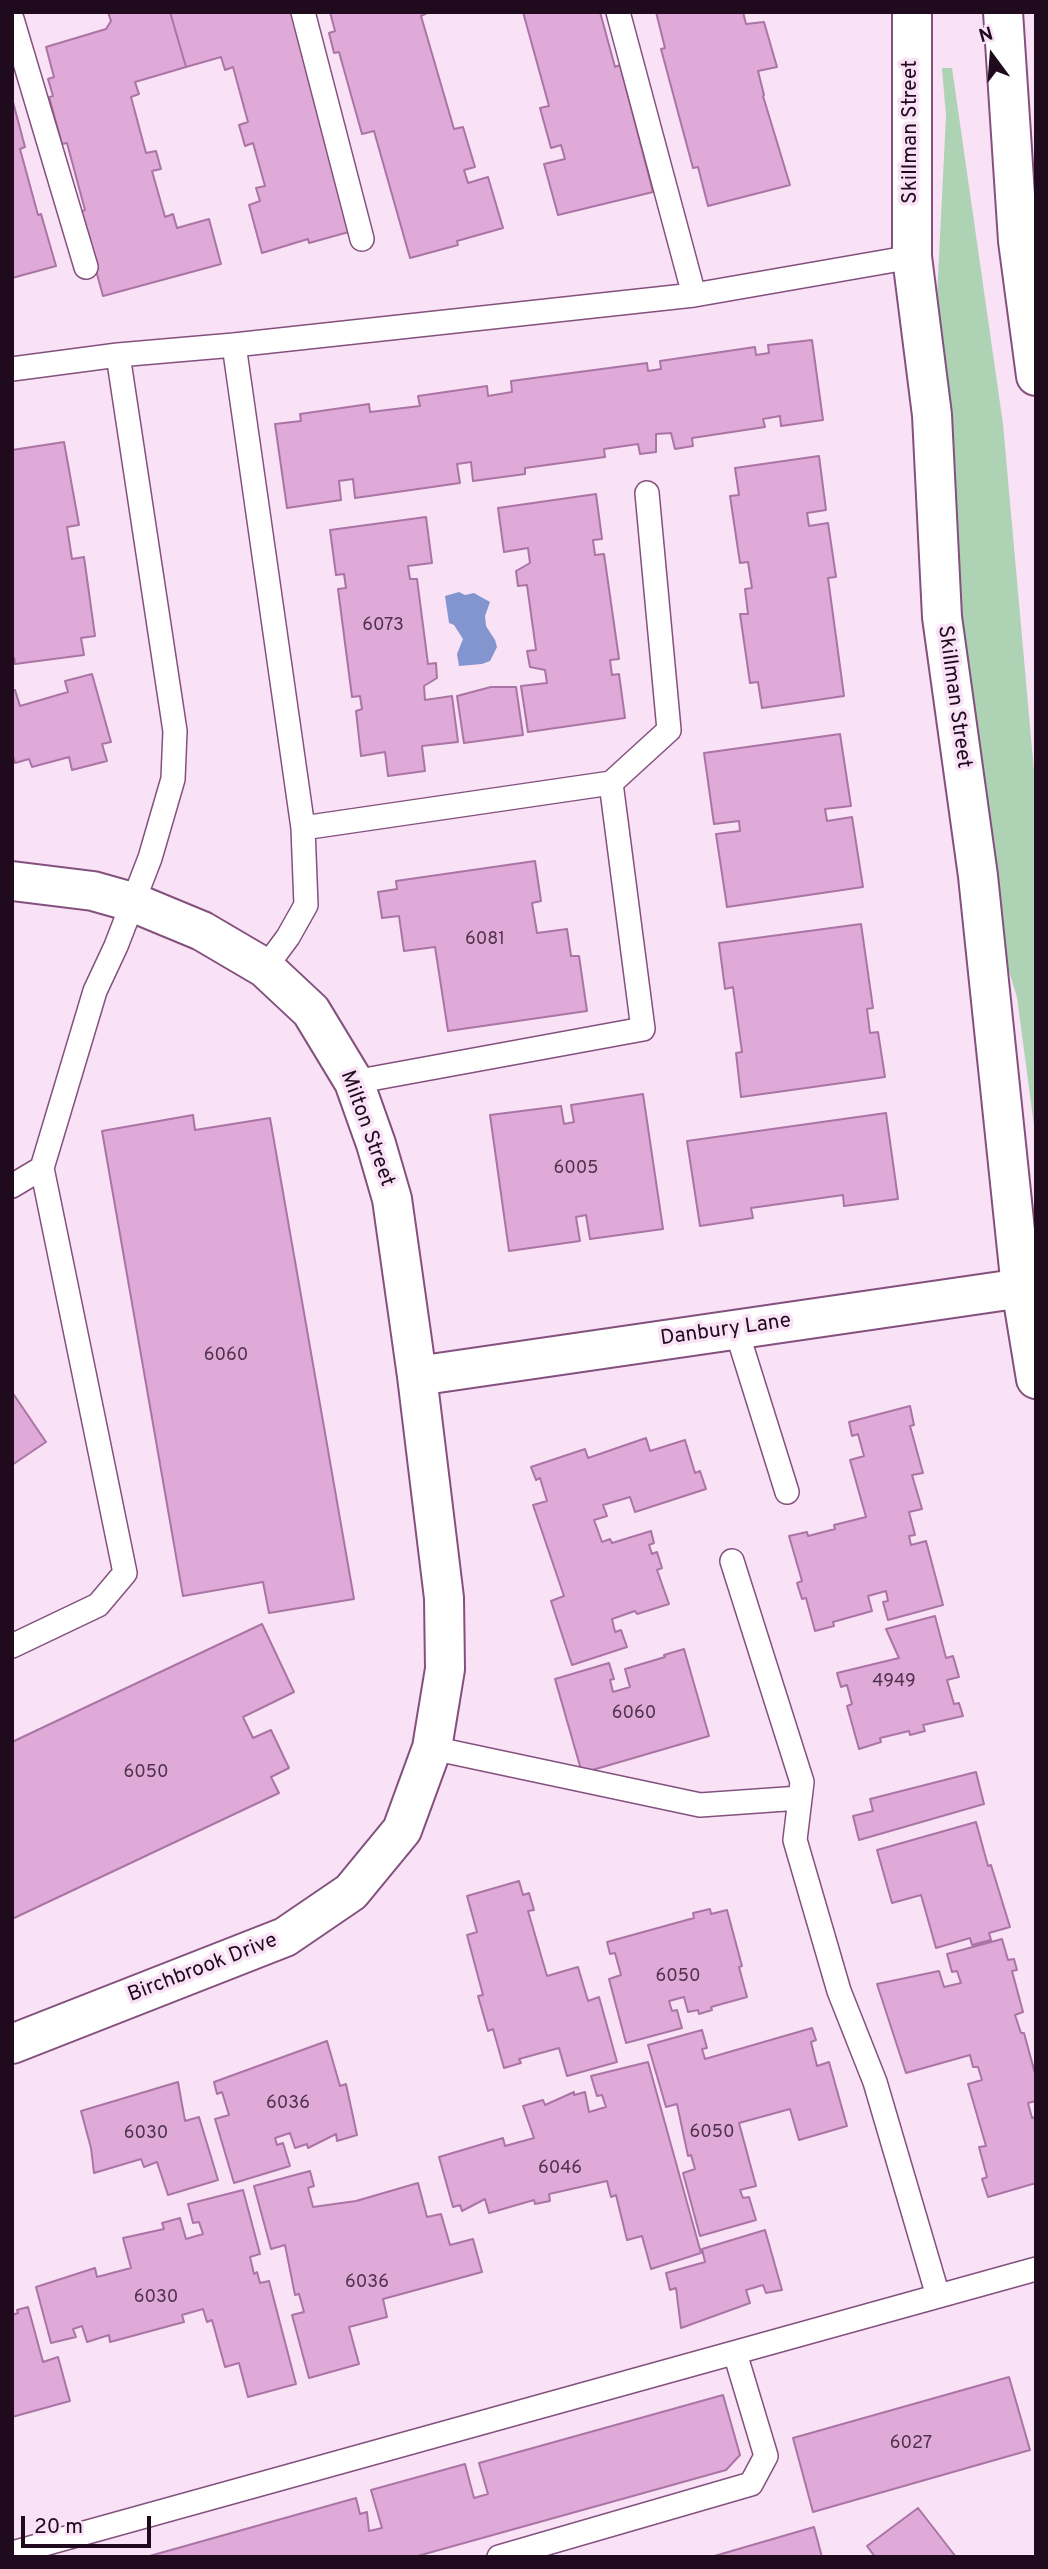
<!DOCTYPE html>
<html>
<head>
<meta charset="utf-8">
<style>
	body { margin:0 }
	#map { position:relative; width:1048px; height:2569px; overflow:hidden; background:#f9e1f6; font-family:Overpass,sans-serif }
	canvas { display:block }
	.frame { position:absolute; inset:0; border:14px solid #1f0b1d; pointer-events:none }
	.north { position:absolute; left:957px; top:21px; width:70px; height:70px; -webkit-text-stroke:5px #f9e1f6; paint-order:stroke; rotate:344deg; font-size:19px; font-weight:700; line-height:28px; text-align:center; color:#1f0b1d }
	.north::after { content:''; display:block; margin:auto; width:24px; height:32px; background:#1f0b1d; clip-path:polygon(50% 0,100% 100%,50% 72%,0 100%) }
	.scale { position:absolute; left:21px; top:2516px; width:130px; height:32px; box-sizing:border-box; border:4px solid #1f0b1d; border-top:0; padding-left:9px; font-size:21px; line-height:24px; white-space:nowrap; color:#1f0b1d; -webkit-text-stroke:5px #f9e1f6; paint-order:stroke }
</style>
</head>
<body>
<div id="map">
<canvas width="1048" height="2569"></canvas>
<div class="frame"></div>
<div class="north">N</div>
<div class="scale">20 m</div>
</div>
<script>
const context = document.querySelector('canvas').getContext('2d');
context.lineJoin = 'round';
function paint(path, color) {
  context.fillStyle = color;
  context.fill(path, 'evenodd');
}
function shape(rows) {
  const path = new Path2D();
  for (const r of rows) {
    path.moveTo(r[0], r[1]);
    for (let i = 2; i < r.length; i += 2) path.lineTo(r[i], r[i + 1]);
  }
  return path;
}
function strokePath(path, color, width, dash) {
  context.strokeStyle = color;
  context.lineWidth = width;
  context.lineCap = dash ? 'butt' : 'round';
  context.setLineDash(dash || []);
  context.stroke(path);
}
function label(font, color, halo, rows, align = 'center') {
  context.font = font + ' Overpass,sans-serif';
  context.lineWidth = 7;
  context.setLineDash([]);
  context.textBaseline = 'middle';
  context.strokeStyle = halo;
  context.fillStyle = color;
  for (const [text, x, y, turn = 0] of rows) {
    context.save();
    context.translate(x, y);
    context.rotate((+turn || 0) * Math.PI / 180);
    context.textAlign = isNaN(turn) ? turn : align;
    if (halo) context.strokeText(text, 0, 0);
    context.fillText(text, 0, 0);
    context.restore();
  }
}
paint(shape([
	[942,68,952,68,1003,424,1036,794,1036,1141,1017,997,990,910,962,668,941,393,937,298,946,116]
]), '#add2b4');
paint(shape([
	[459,592,465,595,474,593,490,602,485,616,486,626,495,640,497,647,490,661,482,664,459,666,457,654,463,639,454,625,449,623,445,596]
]), '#8395cf');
const building = shape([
	[108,12,170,12,186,67,135,82,139,94,131,97,146,153,156,151,161,169,152,171,165,217,173,214,177,228,209,219,221,264,103,296,80,212,85,210,67,143,62,144,49,97,53,96,48,79,54,77,46,47,106,29,111,21,108,12],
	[170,12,295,12,356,230,309,243,308,239,262,253,249,205,260,201,256,188,265,186,253,143,245,146,239,125,248,122,233,67,225,70,221,57,186,67,170,12],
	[330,12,429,12,421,16,454,129,463,127,475,167,464,170,468,183,488,177,503,228,457,241,458,245,410,258,374,131,362,134,339,52,334,53,329,33,335,31,330,12],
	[523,12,600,12,615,67,620,65,653,192,558,215,544,164,565,159,561,145,551,148,540,108,549,106,523,12],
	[656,12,743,12,746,24,764,22,777,67,758,71,764,95,763,96,790,185,708,206,698,167,693,168,661,49,665,48,656,12],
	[13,102,25,147,20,149,38,215,41,214,56,266,12,278,13,102],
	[812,340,823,420,781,426,780,416,763,419,765,427,692,438,693,446,675,449,671,433,656,434,656,452,640,454,638,444,604,449,605,457,525,468,525,474,473,481,471,462,457,464,460,483,355,498,353,479,339,481,341,500,287,508,275,424,301,421,300,414,369,404,370,412,420,406,418,396,487,386,488,396,512,392,511,381,647,363,648,371,661,369,660,361,755,347,756,355,769,353,768,345,812,340],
	[64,442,79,525,67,527,72,559,84,557,95,636,81,638,84,655,15,664,14,658,12,658,12,450,64,442],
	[819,456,826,510,807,513,809,526,828,523,836,577,828,578,844,696,762,708,758,682,750,683,740,614,748,614,745,589,752,588,748,562,740,563,730,496,739,495,735,468,819,456],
	[596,494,602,539,593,540,595,555,604,554,619,659,610,660,612,675,619,674,625,718,528,732,521,686,547,683,545,670,530,667,527,651,536,650,527,585,518,586,516,571,530,563,528,548,504,552,498,508,596,494],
	[426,517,432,563,408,566,410,579,417,579,428,664,436,663,437,678,424,686,425,700,452,696,458,742,422,746,425,771,388,776,385,752,361,756,356,711,362,709,360,696,352,697,338,589,346,588,344,574,336,575,330,530,426,517],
	[92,674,111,742,102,744,107,761,72,770,69,757,32,767,29,759,15,763,12,753,12,690,15,690,20,706,68,692,65,681,92,674],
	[491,687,516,687,523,735,464,743,457,696,491,687],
	[840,734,851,806,825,809,827,821,852,817,863,887,727,907,716,834,740,831,739,821,714,824,704,753,840,734],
	[535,861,541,901,532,903,537,933,567,929,571,956,579,956,587,1011,448,1031,435,947,404,951,399,916,382,918,378,892,397,889,396,881,535,861],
	[861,924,873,1008,867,1009,870,1033,878,1032,885,1077,741,1097,736,1053,742,1052,733,987,725,989,719,943,861,924],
	[643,1094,663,1229,590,1239,586,1215,576,1217,580,1241,509,1251,490,1115,561,1106,564,1124,574,1122,571,1105,643,1094],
	[886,1113,898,1199,844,1206,843,1195,751,1208,753,1218,700,1226,687,1141,886,1113],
	[193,1115,195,1130,270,1118,354,1599,269,1613,263,1582,183,1596,102,1131,193,1115],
	[12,1392,46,1442,12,1465,12,1392],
	[910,1406,914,1425,910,1426,923,1473,912,1475,922,1509,909,1512,915,1535,909,1536,911,1545,926,1541,943,1605,888,1620,883,1602,888,1601,886,1591,868,1596,872,1611,833,1622,834,1626,815,1631,806,1598,802,1599,797,1583,802,1581,789,1536,807,1532,808,1536,835,1529,834,1525,866,1517,850,1460,864,1456,858,1434,852,1436,849,1422,910,1406],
	[646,1438,650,1451,685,1440,695,1473,700,1471,706,1489,635,1512,630,1497,603,1505,607,1516,594,1520,602,1542,610,1539,612,1543,651,1531,654,1543,649,1545,652,1554,657,1552,662,1568,657,1570,669,1604,637,1614,635,1611,612,1619,615,1632,621,1630,627,1647,572,1665,551,1601,564,1596,533,1505,547,1501,540,1478,536,1480,531,1467,585,1449,588,1458,646,1438],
	[935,1616,946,1658,953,1656,959,1677,947,1680,954,1704,959,1703,963,1716,923,1725,925,1731,910,1735,909,1731,880,1738,881,1742,859,1749,847,1706,852,1704,847,1685,841,1687,837,1673,899,1658,886,1629,935,1616],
	[262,1624,294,1692,243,1717,253,1738,271,1730,289,1768,271,1777,279,1793,12,1919,12,1742,262,1624],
	[684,1649,709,1736,582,1773,555,1679,609,1663,614,1679,610,1680,613,1692,630,1687,625,1669,665,1657,664,1655,684,1649],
	[976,1772,984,1804,859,1840,853,1816,873,1811,870,1799,976,1772],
	[976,1822,988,1866,991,1865,1010,1927,989,1933,991,1940,972,1945,970,1938,936,1948,921,1895,892,1903,877,1850,976,1822],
	[519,1881,523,1895,529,1893,534,1910,528,1911,547,1976,578,1967,588,2001,599,1997,617,2062,567,2076,559,2048,519,2059,521,2063,504,2068,493,2029,488,2031,478,1996,483,1995,467,1935,477,1932,467,1896,519,1881],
	[710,1909,711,1914,727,1910,742,1966,739,1967,747,1997,711,2007,712,2010,699,2014,698,2010,688,2012,684,1997,669,2001,672,2011,677,2010,682,2028,626,2043,609,1979,621,1975,615,1953,610,1954,607,1942,694,1918,693,1913,710,1909],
	[1002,1939,1008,1960,1014,1959,1017,1970,1012,1971,1023,2012,1015,2015,1021,2033,1024,2033,1036,2077,1036,2101,1028,2103,1032,2118,1036,2117,1036,2183,988,2197,982,2179,987,2177,979,2147,986,2146,968,2084,982,2080,978,2067,973,2067,970,2055,906,2073,877,1984,939,1971,944,1987,961,1983,957,1971,952,1972,947,1954,1002,1939],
	[812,2028,816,2040,811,2042,817,2066,829,2062,847,2126,799,2140,790,2109,739,2123,756,2186,740,2190,743,2198,749,2197,756,2220,700,2236,683,2173,695,2169,691,2155,688,2156,677,2104,666,2107,648,2045,702,2030,707,2048,702,2049,705,2059,812,2028],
	[327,2041,340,2086,346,2084,357,2135,337,2141,336,2134,308,2148,307,2144,295,2148,290,2133,275,2138,277,2145,283,2143,290,2166,234,2183,215,2119,229,2115,222,2092,217,2094,214,2082,327,2041],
	[648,2062,701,2253,651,2269,642,2236,627,2240,616,2195,611,2197,607,2181,549,2194,550,2201,535,2204,534,2200,489,2213,485,2199,462,2211,460,2205,453,2207,439,2157,503,2138,505,2146,534,2138,523,2106,543,2100,545,2105,574,2092,574,2095,585,2092,589,2112,606,2107,602,2095,597,2096,591,2076,648,2062],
	[178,2082,185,2121,199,2117,218,2180,168,2195,157,2162,144,2167,141,2159,94,2173,91,2148,81,2111,178,2082],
	[310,2171,314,2186,308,2188,313,2207,356,2201,418,2183,427,2217,441,2214,450,2245,473,2239,482,2272,383,2299,387,2317,349,2327,359,2364,309,2378,292,2315,304,2312,299,2294,295,2295,285,2245,271,2249,254,2186,310,2171],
	[243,2190,260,2254,250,2257,254,2274,257,2272,260,2283,269,2281,296,2384,248,2397,239,2363,225,2367,212,2320,207,2322,203,2309,182,2315,184,2322,110,2342,109,2335,87,2342,82,2326,73,2329,76,2337,51,2343,36,2287,95,2268,97,2277,131,2268,123,2238,164,2229,162,2223,180,2218,186,2239,203,2234,199,2222,193,2223,188,2204,243,2190],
	[765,2230,782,2290,766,2293,763,2285,746,2290,750,2303,681,2328,676,2288,670,2290,666,2273,705,2262,702,2249,765,2230],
	[28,2307,43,2362,58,2357,70,2401,12,2417,12,2315,18,2313,17,2310,28,2307],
	[1009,2377,1030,2450,813,2512,793,2438,1009,2377],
	[723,2395,740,2455,726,2470,414,2557,146,2557,356,2498,360,2514,367,2512,369,2531,382,2528,371,2490,465,2464,474,2498,488,2494,479,2463,723,2395],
	[918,2508,956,2557,875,2557,867,2546,918,2508],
	[814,2527,822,2557,711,2557,814,2527]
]);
paint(building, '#dfa9d8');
strokePath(building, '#aa75a4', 2);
const service = shape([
	[303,12,362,239],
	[618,12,694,295],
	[12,19,86,267],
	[234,345,303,828,306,905,288,937,265,968],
	[12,369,118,355,234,345,694,295,912,257],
	[611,783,669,730,647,493],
	[303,828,611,783,643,1029,354,1082],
	[12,1186,42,1168,95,991,116,946,150,858,173,779,175,731,118,355],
	[736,1329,787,1492],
	[732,1561,802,1782,795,1840,839,1991,875,2082,938,2296],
	[12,1646,98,1605,125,1573,42,1168],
	[432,1748,700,1805,800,1798],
	[12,2553,1036,2269],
	[499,2557,751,2484,766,2456,735,2353]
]);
const minor = shape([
	[12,881,93,891,132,902,202,931,265,968,311,1011,354,1082,376,1144,392,1199,417,1376,444,1598,445,1669,432,1748,402,1830,351,1892,285,1937,12,2044],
	[417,1376,1036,1286]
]);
const secondary = shape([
	[912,12,912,257,932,415,942,617,978,876,1021,1288,1036,1379],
	[1003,12,1018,241,1036,376]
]);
strokePath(service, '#84517f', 26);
strokePath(minor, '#84517f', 42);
strokePath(secondary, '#84517f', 42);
strokePath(service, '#fff', 23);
strokePath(minor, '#fff', 38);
strokePath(secondary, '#fff', 38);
label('18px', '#4f324c', null, [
	["6073",383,626],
	["6081",485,940],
	["6005",576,1169],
	["6060",226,1356],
	["4949",894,1682],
	["6060",634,1714],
	["6050",146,1773],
	["6050",678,1977],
	["6036",288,2104],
	["6050",712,2133],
	["6030",146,2134],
	["6046",560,2169],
	["6036",367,2283],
	["6030",156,2298],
	["6027",911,2444]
]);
label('21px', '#1f0b1d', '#f9e1f6', [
	["Skillman Street",912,132,-90],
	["Skillman Street",953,697,82],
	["Milton Street",366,1129,70],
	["Danbury Lane",726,1331,-8],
	["Birchbrook Drive",203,1969,-21]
]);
</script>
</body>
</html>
